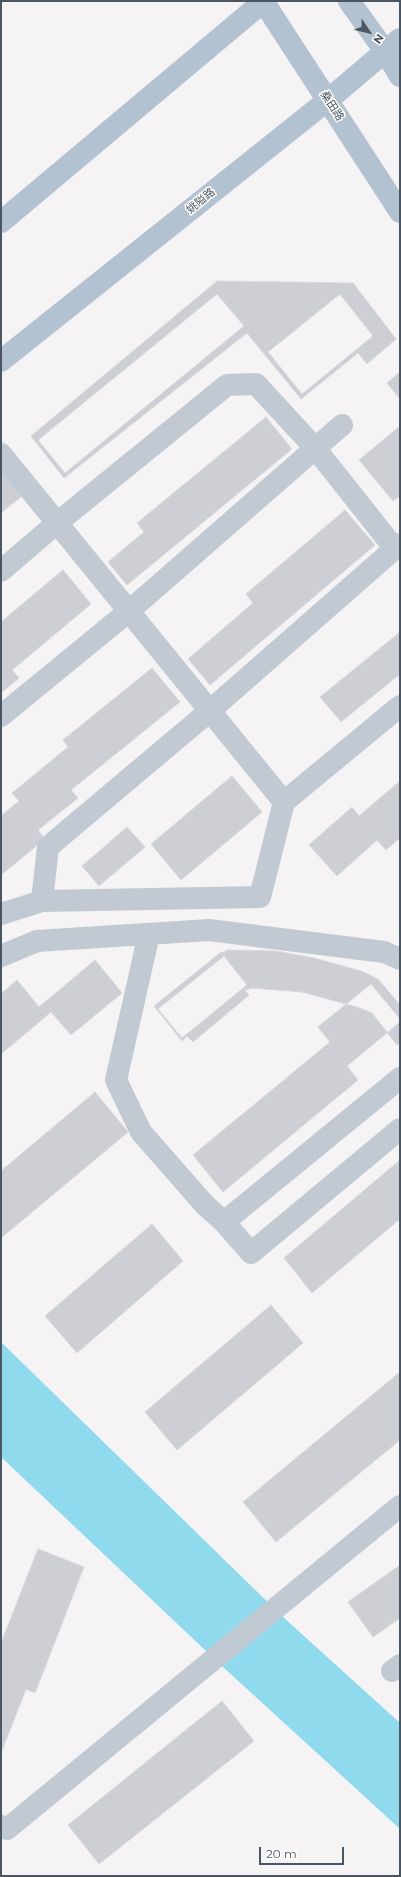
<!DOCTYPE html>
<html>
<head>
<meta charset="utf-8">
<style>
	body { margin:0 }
	#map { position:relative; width:401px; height:1877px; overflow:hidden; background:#f5f3f3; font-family:Montserrat,sans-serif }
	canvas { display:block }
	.frame { position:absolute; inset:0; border:2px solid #4a5661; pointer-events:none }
	.north { position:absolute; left:349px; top:12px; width:40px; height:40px; -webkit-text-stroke:3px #fff; paint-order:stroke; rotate:125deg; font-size:11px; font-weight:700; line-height:16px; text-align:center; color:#4a5661 }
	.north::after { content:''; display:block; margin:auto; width:14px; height:18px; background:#4a5661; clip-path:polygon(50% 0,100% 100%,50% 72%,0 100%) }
	.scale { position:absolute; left:259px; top:1847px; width:85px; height:18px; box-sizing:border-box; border:2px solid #4a5661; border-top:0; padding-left:5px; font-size:12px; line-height:14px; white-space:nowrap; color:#4a5661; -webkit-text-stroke:3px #fff; paint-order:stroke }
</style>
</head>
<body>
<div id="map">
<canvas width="401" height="1877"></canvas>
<div class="frame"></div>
<div class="north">N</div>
<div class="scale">20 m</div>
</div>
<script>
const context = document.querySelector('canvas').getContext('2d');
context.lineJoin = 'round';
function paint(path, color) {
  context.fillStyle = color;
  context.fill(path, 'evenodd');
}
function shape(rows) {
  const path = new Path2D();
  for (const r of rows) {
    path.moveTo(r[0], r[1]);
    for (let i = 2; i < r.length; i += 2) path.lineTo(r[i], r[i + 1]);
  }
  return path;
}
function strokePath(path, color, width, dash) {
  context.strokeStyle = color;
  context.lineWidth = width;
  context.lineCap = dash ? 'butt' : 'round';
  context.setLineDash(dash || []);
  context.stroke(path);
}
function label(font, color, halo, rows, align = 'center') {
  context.font = font + ' Montserrat,"Noto Sans SC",sans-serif';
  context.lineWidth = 3;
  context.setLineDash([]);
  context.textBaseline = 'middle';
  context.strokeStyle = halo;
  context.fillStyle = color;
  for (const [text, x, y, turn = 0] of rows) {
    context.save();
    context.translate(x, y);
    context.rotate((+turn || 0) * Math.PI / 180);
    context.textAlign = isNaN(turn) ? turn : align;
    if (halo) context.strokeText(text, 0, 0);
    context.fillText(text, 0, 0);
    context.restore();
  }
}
paint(shape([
	[1,1342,283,1617,400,1723,400,1829,223,1667,1,1457]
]), '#90daee');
const building = shape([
	[217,281,353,283,396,339,367,364,358,353,301,399,247,333,64,478,31,436,217,281],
	[217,294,244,326,65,473,38,440,217,294],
	[340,294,373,336,302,394,268,352,340,294],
	[400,372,400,399,387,383,400,372],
	[266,417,292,449,127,585,108,562,144,532,137,523,266,417],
	[400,426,400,496,393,501,359,460,400,426],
	[1,459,27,492,1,513,1,459],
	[345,510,375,545,210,685,188,659,253,603,246,594,345,510],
	[63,570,91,604,12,670,19,678,1,693,1,622,63,570],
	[400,632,400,674,341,722,320,697,400,632],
	[152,668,180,702,71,790,78,798,38,830,45,839,1,875,1,816,19,801,12,793,68,747,63,740,152,668],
	[232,776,262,812,181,880,151,844,232,776],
	[400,781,400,838,386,850,377,840,337,876,309,845,352,807,359,816,400,781],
	[127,827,145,847,99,886,82,866,127,827],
	[229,950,276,951,314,958,361,971,378,979,400,1005,400,1043,397,1045,372,1013,357,1007,302,992,252,988,245,990,249,995,193,1042,187,1036,182,1041,154,1006,220,953,229,950],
	[224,956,247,985,182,1038,158,1009,224,956],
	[95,960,122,993,71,1035,51,1012,1,1054,1,994,17,980,39,1007,95,960],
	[371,984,400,1019,400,1022,347,1066,358,1080,223,1192,193,1155,330,1042,318,1027,371,984],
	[95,1092,128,1132,1,1238,1,1171,95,1092],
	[400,1160,400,1219,312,1293,284,1258,400,1160],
	[152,1224,183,1261,77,1353,45,1316,152,1224],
	[271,1305,303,1343,177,1450,145,1412,271,1305],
	[400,1372,400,1440,276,1542,243,1502,400,1372],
	[38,1549,84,1567,35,1693,26,1689,1,1753,1,1643,38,1549],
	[400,1565,400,1618,373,1637,348,1602,400,1565],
	[222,1701,254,1741,99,1864,68,1825,222,1701]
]);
paint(building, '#cdcfd5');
strokePath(building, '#d7d9de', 1);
strokePath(shape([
	[1,454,284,802,400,706],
	[1,571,57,523,227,385,256,384,315,448,395,549],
	[1,716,129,611,342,425],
	[284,802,260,897,42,901,48,847,206,714,400,544],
	[1,914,42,901],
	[149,934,116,1080,141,1132,205,1205,224,1222],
	[1,956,37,941,209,930,384,952,400,959],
	[400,1078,224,1222,251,1253,400,1129],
	[392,1671,400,1665],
	[1,1826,7,1829,400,1506]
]), '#c1cad2', 22);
strokePath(shape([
	[263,1,400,212],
	[349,1,385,51,400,76],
	[1,222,264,1],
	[1,361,328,100,400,39]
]), '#b3c2d1', 22);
label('11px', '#4a5661', '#fff', [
	["桑田路",332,106,57],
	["姚隘路",201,201,-39]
]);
</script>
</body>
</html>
